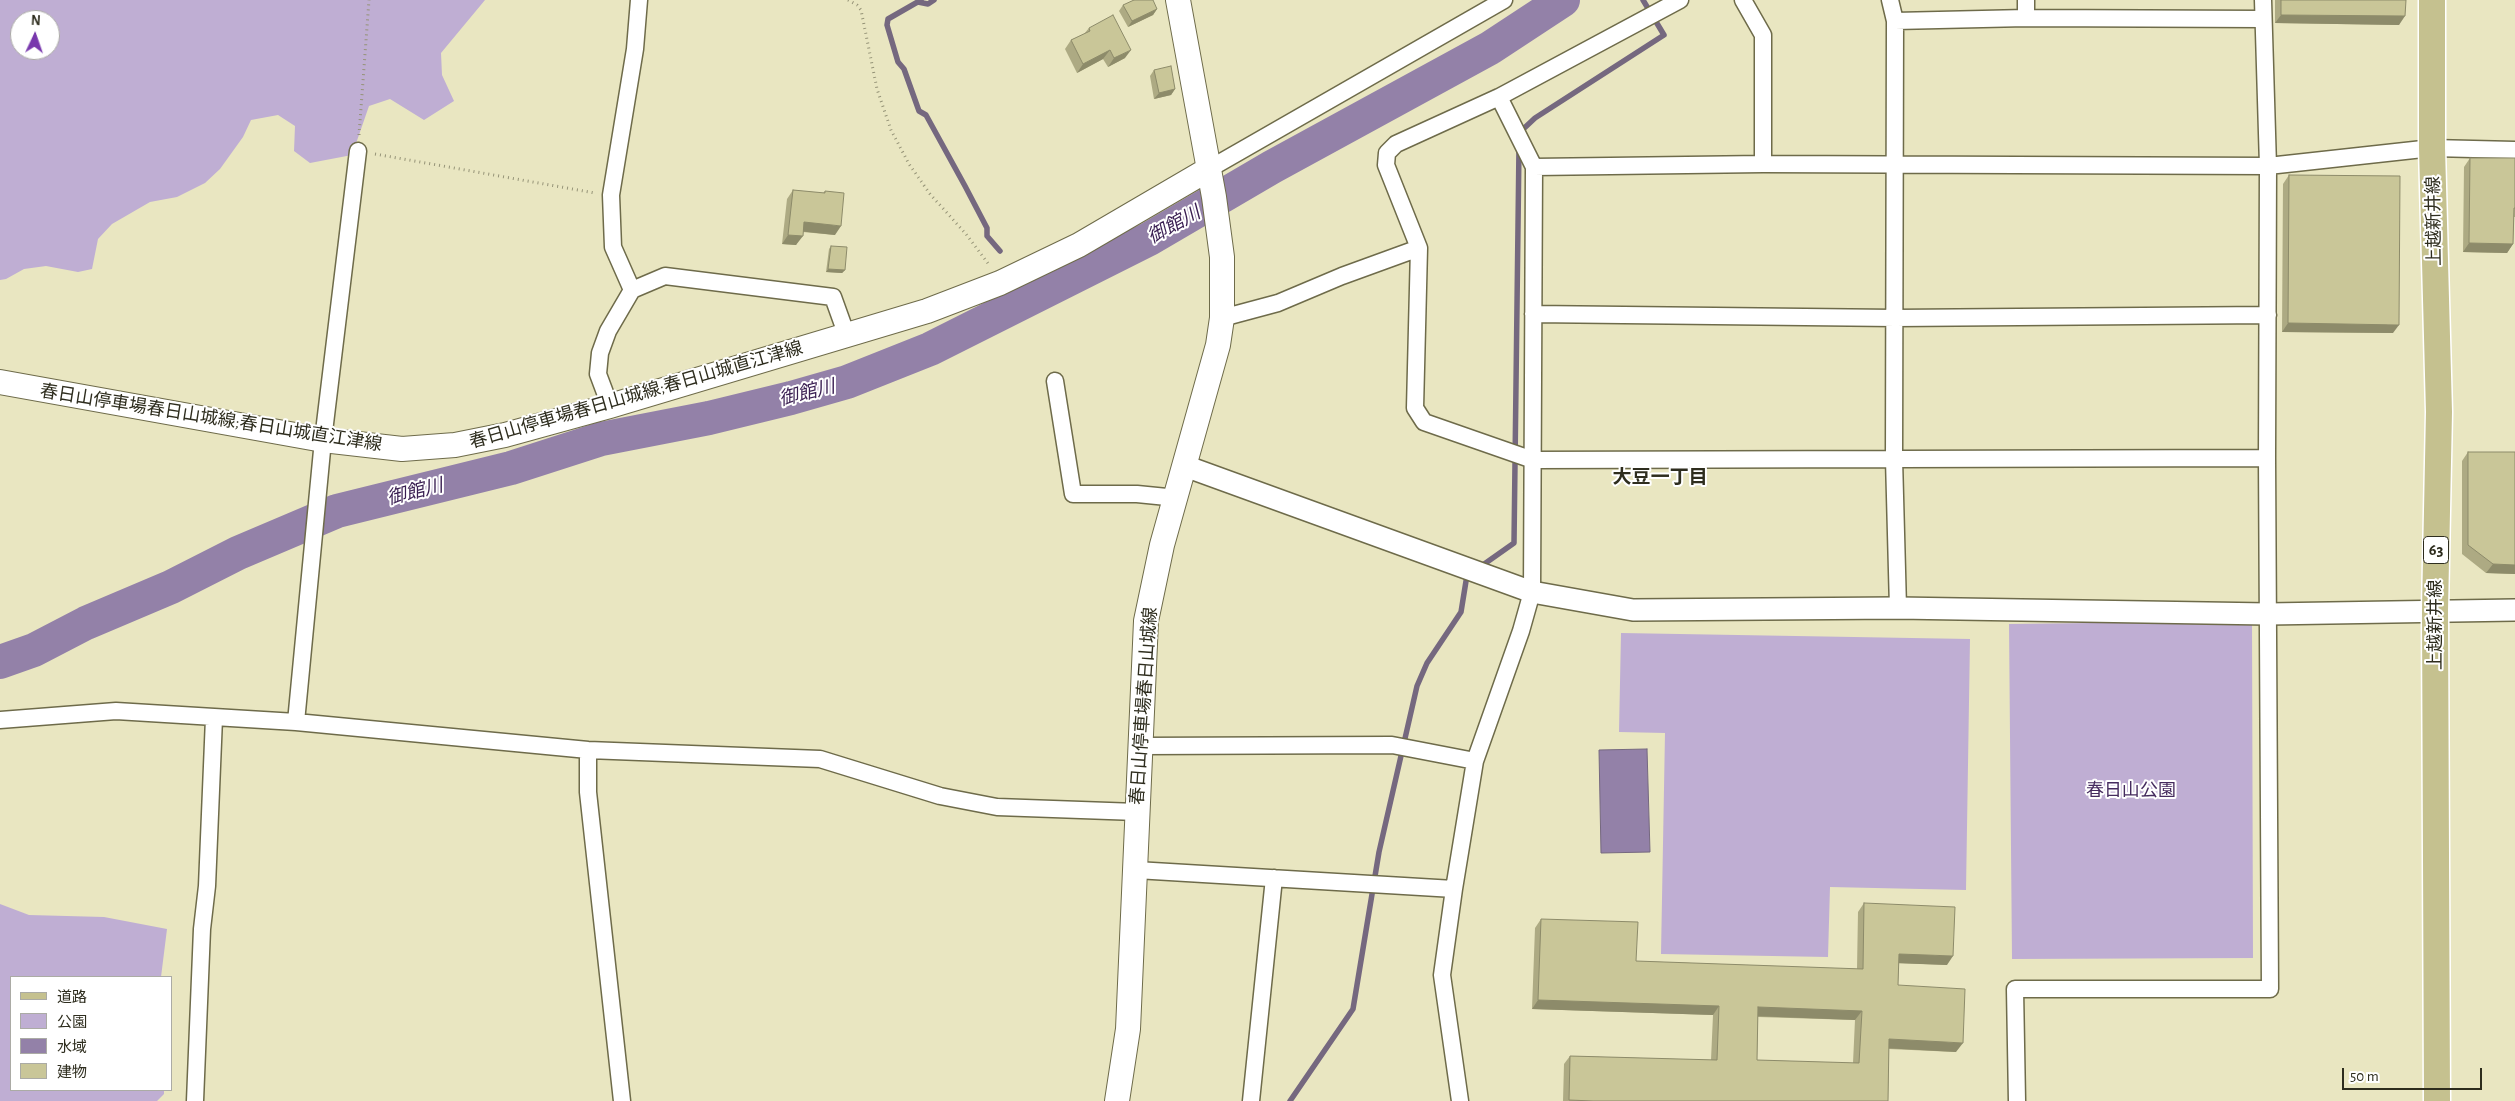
<!DOCTYPE html>
<html>
<head>
<meta charset="utf-8">
<style>
	body { margin:0 }
	#map { position:relative; width:2515px; height:1101px; overflow:hidden; background:#e9e6c1; font-family:"Alegreya Sans","Noto Sans JP",sans-serif }
	canvas { display:block }
	.legend { position:absolute; left:10px; top:976px; width:162px; height:115px; box-sizing:border-box; background:#fff; border:1px solid #ababa5; margin:0; padding:6px 9px; list-style:none; font-size:15px; color:#2e2d1e }
	.legend li { display:flex; align-items:center; gap:10px; height:25px }
	.legend b { width:25px; border:1px solid #ababa5 }
	.north { position:absolute; left:10px; top:10px; width:50px; height:50px; box-sizing:border-box; background:#fff; border:1px solid #ababa5; border-radius:50%; rotate:3deg; font-size:14px; font-weight:700; line-height:20px; text-align:center; color:#2e2d1e }
	.north::after { content:''; display:block; margin:auto; width:18px; height:22px; background:#7838ad; clip-path:polygon(50% 0,100% 100%,50% 72%,0 100%) }
	.scale { position:absolute; left:2342px; top:1068px; width:140px; height:22px; box-sizing:border-box; border:2px solid #2e2d1e; border-top:0; padding-left:6px; font-size:15px; line-height:18px; white-space:nowrap; color:#2e2d1e; -webkit-text-stroke:4px #fff; paint-order:stroke }
</style>
</head>
<body>
<div id="map">
<canvas width="2515" height="1101"></canvas>
<ul class="legend">
<li><b style="height:6px;background:#c5c18f"></b>道路</li>
<li><b style="height:14px;background:#bfaed3"></b>公園</li>
<li><b style="height:14px;background:#9381a8"></b>水域</li>
<li><b style="height:14px;background:#c9c698"></b>建物</li>
</ul>
<div class="north">N</div>
<div class="scale">50 m</div>
</div>
<script>
const context = document.querySelector('canvas').getContext('2d');
context.lineJoin = 'round';
function paint(path, color) {
  context.fillStyle = color;
  context.fill(path, 'evenodd');
}
function shape(rows) {
  const path = new Path2D();
  for (const r of rows) {
    path.moveTo(r[0], r[1]);
    for (let i = 2; i < r.length; i += 2) path.lineTo(r[i], r[i + 1]);
  }
  return path;
}
function strokePath(path, color, width, dash) {
  context.strokeStyle = color;
  context.lineWidth = width;
  context.lineCap = dash ? 'butt' : 'round';
  context.setLineDash(dash || []);
  context.stroke(path);
}
function label(font, color, halo, rows, align = 'center') {
  context.font = font + ' "Alegreya Sans","Noto Sans JP",sans-serif';
  context.lineWidth = 4;
  context.setLineDash([]);
  context.textBaseline = 'middle';
  context.strokeStyle = halo;
  context.fillStyle = color;
  for (const [text, x, y, turn = 0] of rows) {
    context.save();
    context.translate(x, y);
    context.rotate((+turn || 0) * Math.PI / 180);
    context.textAlign = isNaN(turn) ? turn : align;
    if (halo) context.strokeText(text, 0, 0);
    context.fillText(text, 0, 0);
    context.restore();
  }
}
paint(shape([
	[0,0,485,0,441,53,442,75,454,101,424,120,390,99,369,106,352,155,310,163,294,151,295,126,278,115,251,120,243,137,220,169,205,183,177,197,150,202,112,224,98,239,92,269,78,272,46,266,24,269,6,279,0,280],
	[20,20,50,20,50,50,20,50],
	[2252,621,2253,958,2012,959,2009,624],
	[1621,633,1970,639,1966,890,1830,887,1828,957,1661,954,1665,733,1619,732],
	[0,904,29,915,104,917,167,929,161,977,11,977,11,1090,164,1090,164,1094,157,1101,0,1101]
]), '#bfaed3');
const water = shape([
	[1647,749,1650,852,1601,853,1599,750,1647,749]
]);
paint(water, '#9381a8');
strokePath(water, '#75687f', 1);
strokePath(shape([
	[921,0,888,19,887,25,898,62,904,69,919,111,926,115,965,186,987,228,987,236,1000,251],
	[918,2,928,4,934,0],
	[1519,133,1535,118,1664,35,1643,0],
	[1480,567,1514,543,1519,147],
	[1290,1101,1353,1009,1379,852,1417,686,1427,663,1461,612,1467,575,1470,574]
]), '#75687f', 5.5);
strokePath(shape([
	[0,662,34,650,86,623,171,587,238,553,337,511,511,468,601,439,709,418,791,398,847,382,930,349,1149,239,1272,167,1490,48,1563,0]
]), '#9381a8', 34);
const minor = shape([
	[1680,0,1499,97,1396,144,1387,153,1386,165,1419,248,1415,408,1424,422,1533,460,2267,458],
	[1743,0,1763,35,1763,164],
	[1890,0,1895,21,1894,459,1898,608],
	[2026,0,2026,18],
	[1895,21,2026,18,2263,19],
	[1534,167,1763,164,2268,166,2432,148,2515,150],
	[1209,169,1504,0],
	[632,290,613,247,611,195,635,49,639,0],
	[1533,314,1895,318,2268,315],
	[1222,318,1278,303,1342,276,1419,248],
	[1055,381,1073,494,1137,494,1177,498],
	[610,406,598,374,600,353,608,331,632,290,665,276,833,297,847,336],
	[0,720,116,711,296,722,588,750,820,759,940,796,997,807,1137,812],
	[296,722,323,440,358,151],
	[1141,746,1392,745,1475,761],
	[588,750,588,792,622,1101],
	[1136,870,1454,889],
	[195,1101,202,929,207,886,214,718],
	[1251,1101,1274,878],
	[1460,1101,1442,975,1454,889,1475,761,1521,631,1532,592,1534,167,1499,97],
	[2017,1101,2015,989,2270,989,2267,458,2268,166,2263,0]
]);
const tertiary = shape([
	[1185,466,1532,592,1633,610,1898,608,2268,614,2515,610]
]);
const secondary = shape([
	[0,382,323,440,402,449,455,445,505,435,610,406,927,311,1000,283,1079,245,1209,169],
	[1117,1101,1128,1029,1146,621,1162,545,1218,345,1222,318,1222,257,1214,197,1178,0]
]);
const primary = shape([
	[2432,0,2432,148,2439,412,2435,610,2437,1101]
]);
strokePath(minor, '#6e6b4a', 19);
strokePath(tertiary, '#6e6b4a', 24);
strokePath(secondary, '#6e6b4a', 26);
strokePath(primary, '#fff', 29);
strokePath(shape([
	[848,0,857,5,861,10,877,89,891,130,909,164,930,194,966,234,990,266],
	[359,135,369,0],
	[375,154,595,193]
]), '#959377', 3, [1, 4]);
strokePath(minor, '#fff', 16);
strokePath(tertiary, '#fff', 21);
strokePath(secondary, '#fff', 24);
strokePath(primary, '#c5c18f', 26);
paint(shape([
	[2275,0,2406,0,2399,25,2275,23],
	[1123,5,1157,9,1153,15,1128,27,1119,11],
	[1089,28,1125,58,1108,67,1103,59,1077,73,1065,49,1071,40,1084,34],
	[1154,70,1175,89,1171,95,1154,99,1150,76],
	[2470,158,2515,158,2515,217,2514,217,2513,244,2507,253,2463,252,2464,167],
	[2289,175,2393,333,2282,332,2283,184],
	[793,190,823,193,825,191,835,235,803,232,796,245,782,244,787,199],
	[831,246,845,270,842,273,826,272,829,249],
	[2468,452,2515,452,2515,574,2486,573,2462,554,2462,461],
	[1864,903,1947,965,1899,963,1898,985,1956,1052,1889,1049,1888,1101,1563,1101,1564,1064,1570,1056,1711,1060,1713,1015,1532,1009,1535,928,1541,919,1636,961,1857,969,1858,912],
	[1758,1017,1855,1020,1853,1063,1757,1060]
]), '#adaa83');
paint(shape([
	[1157,9,1153,15,1128,27,1132,21],
	[2281,15,2405,16,2399,25,2275,23],
	[1110,50,1103,59,1077,73,1083,64],
	[1131,50,1125,58,1108,67,1114,58],
	[1175,89,1171,95,1154,99,1159,93],
	[804,222,841,226,835,235,798,231],
	[788,235,803,236,796,245,782,244],
	[2469,243,2513,244,2507,253,2463,252],
	[828,269,845,270,842,273,826,272],
	[2288,323,2399,325,2393,333,2282,332],
	[2493,564,2515,565,2515,574,2486,573],
	[1899,954,1953,956,1947,965,1893,963],
	[1538,1000,1719,1006,1713,1015,1532,1009],
	[1758,1007,1862,1011,1855,1020,1752,1016],
	[1889,1039,1963,1043,1956,1052,1883,1048]
]), '#8d8b6a');
const building = shape([
	[1134,0,1153,0,1157,9,1132,21,1123,5,1134,0],
	[2281,0,2406,0,2405,16,2281,15,2281,0],
	[1113,15,1131,50,1114,58,1110,50,1083,64,1071,40,1090,31,1089,28,1113,15],
	[1171,66,1175,89,1159,93,1154,70,1171,66],
	[2470,158,2515,158,2515,208,2514,208,2513,244,2469,243,2470,158],
	[2289,175,2400,176,2399,325,2288,323,2289,175],
	[793,190,825,193,825,191,844,193,841,226,804,222,803,236,788,235,793,190],
	[831,246,847,247,845,270,828,269,831,246],
	[2468,452,2515,452,2515,565,2493,564,2468,545,2468,452],
	[1864,903,1955,907,1953,956,1899,954,1898,985,1965,989,1963,1043,1889,1039,1888,1101,1593,1101,1569,1100,1570,1056,1717,1060,1719,1006,1538,1000,1541,919,1638,922,1636,961,1863,969,1864,903],
	[1758,1007,1862,1011,1859,1063,1757,1060,1758,1007]
]);
paint(building, '#c9c698');
strokePath(building, '#8d8b6a', 1);
for (const [x, y, w] of [
	[2436,550,25]
]) {
  const box = new Path2D();
  box.roundRect(x - w / 2, y - 13.5, w, 27, 4);
  context.fillStyle = '#fff';
  context.fill(box);
  strokePath(box, '#2e2d1e', 1);
}
label('bold 16px', '#2e2d1e', null, [
	["63",2436,550]
]);
label('18px', '#2e2d1e', '#fff', [
	["上越新井線",2434,221,-91],
	["春日山停車場春日山城線;春日山城直江津線",636,395,-16],
	["春日山停車場春日山城線;春日山城直江津線",211,418,9],
	["上越新井線",2436,625,-90],
	["春日山停車場春日山城線",1144,706,-86]
]);
label('18px', '#452b5e', '#fff', [
	["春日山公園",2131,791]
]);
label('italic 19px', '#391e51', '#fff', [
	["御館川",1174,225,-29],
	["御館川",807,393,-14],
	["御館川",415,492,-14]
]);
label('bold 19px', '#2e2d1e', '#fff', [
	["大豆一丁目",1660,477]
]);
</script>
</body>
</html>
